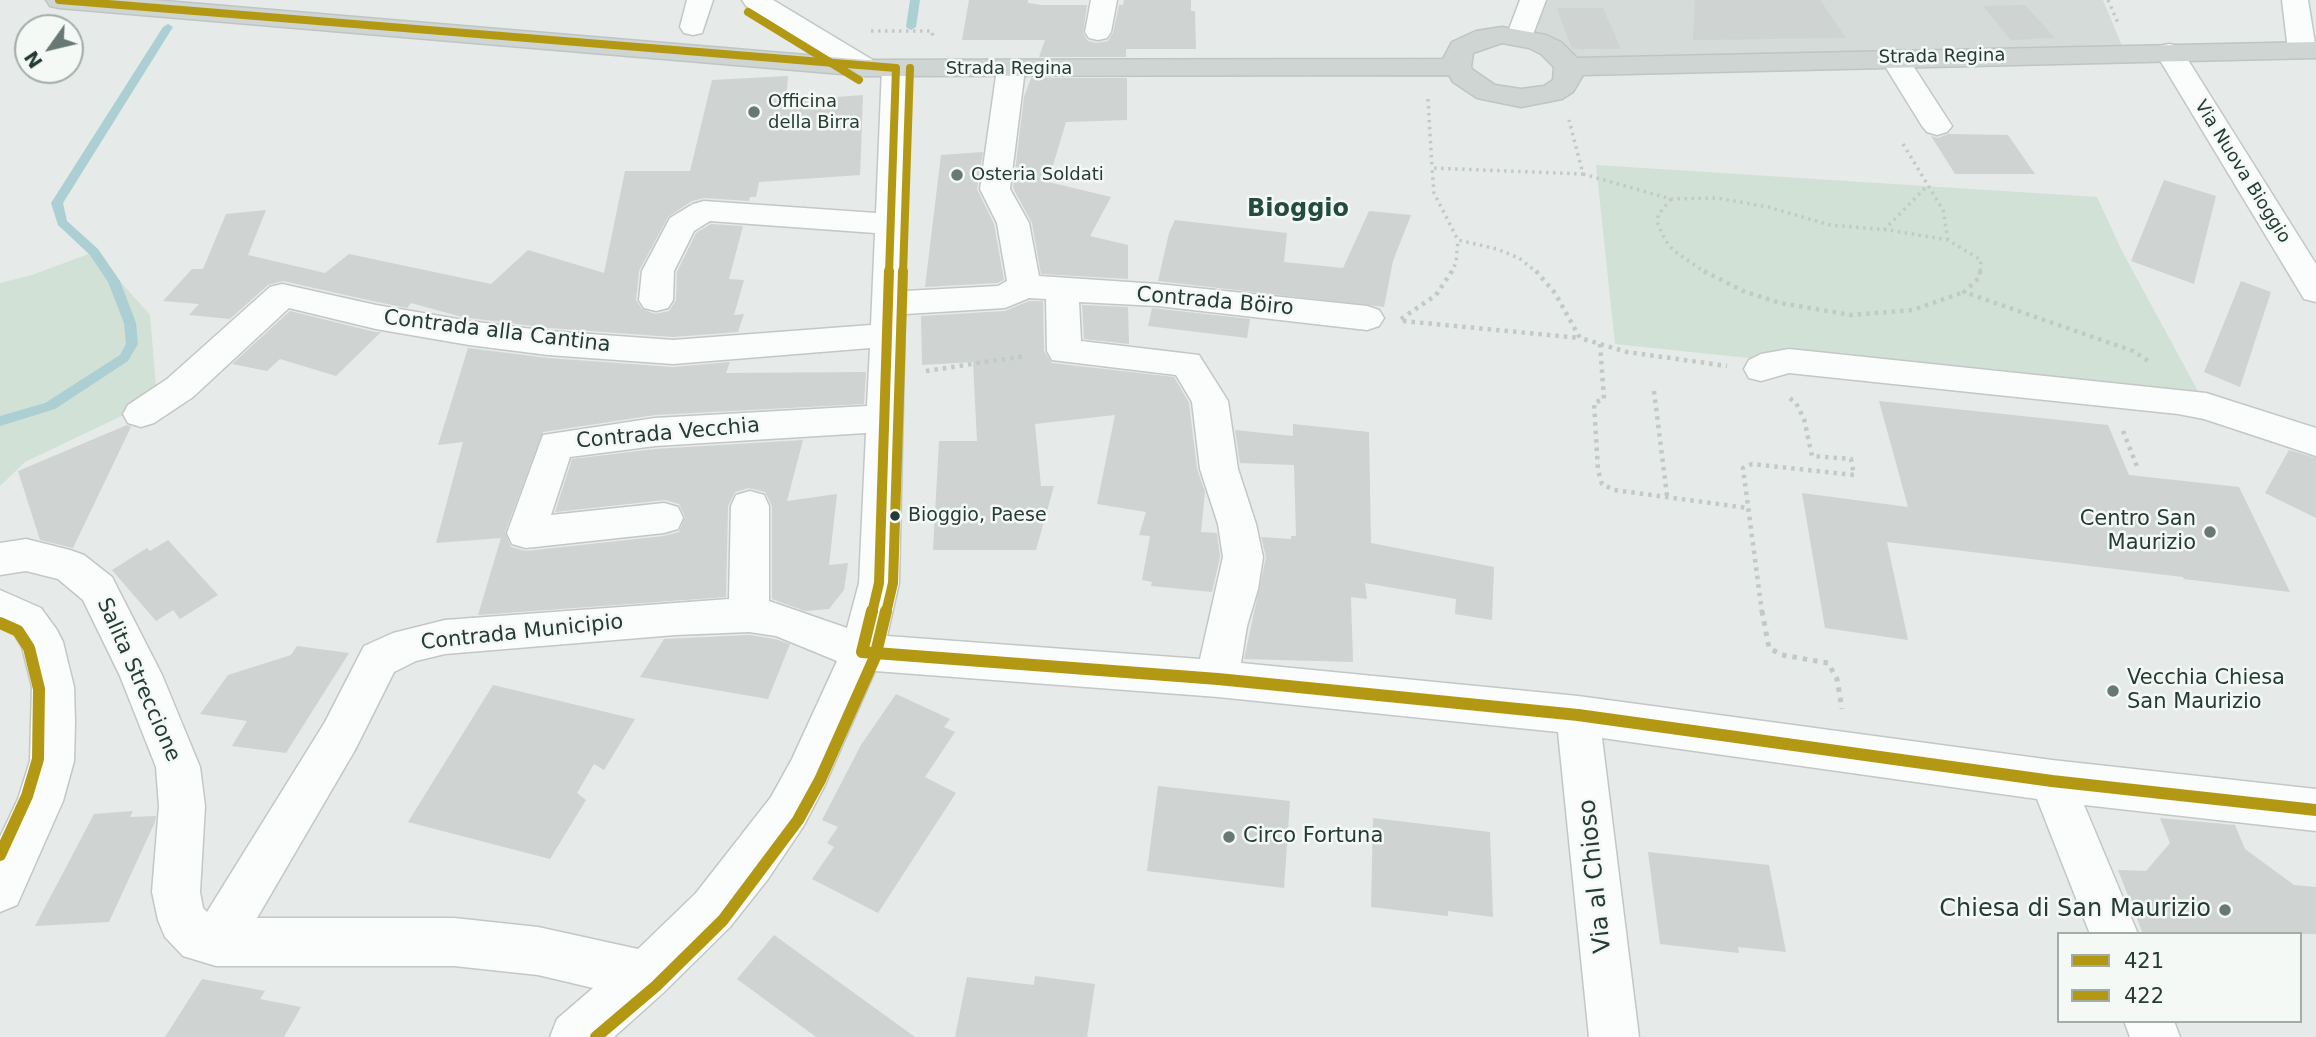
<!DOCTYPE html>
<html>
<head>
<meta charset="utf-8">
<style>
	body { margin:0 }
	#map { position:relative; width:2316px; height:1037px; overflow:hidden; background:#e6eae8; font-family:"DejaVu Sans",sans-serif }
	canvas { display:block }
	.legend { position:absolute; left:2057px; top:932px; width:245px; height:91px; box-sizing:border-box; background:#f4f9f6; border:2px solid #a2ada9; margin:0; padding:9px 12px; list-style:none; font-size:21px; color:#263b35 }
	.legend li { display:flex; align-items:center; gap:14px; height:35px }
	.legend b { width:35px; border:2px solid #a2ada9 }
	.north { position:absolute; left:14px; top:14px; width:70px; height:70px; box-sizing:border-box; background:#f4f9f6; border:2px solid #a2ada9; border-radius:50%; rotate:236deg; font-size:19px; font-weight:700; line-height:28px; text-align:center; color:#263b35 }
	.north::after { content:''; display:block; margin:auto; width:24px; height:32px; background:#697874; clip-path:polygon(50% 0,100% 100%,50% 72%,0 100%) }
</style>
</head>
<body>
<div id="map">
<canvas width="2316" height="1037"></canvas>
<ul class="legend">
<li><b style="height:9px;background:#b39913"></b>421</li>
<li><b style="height:9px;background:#b39913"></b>422</li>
</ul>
<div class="north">N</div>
</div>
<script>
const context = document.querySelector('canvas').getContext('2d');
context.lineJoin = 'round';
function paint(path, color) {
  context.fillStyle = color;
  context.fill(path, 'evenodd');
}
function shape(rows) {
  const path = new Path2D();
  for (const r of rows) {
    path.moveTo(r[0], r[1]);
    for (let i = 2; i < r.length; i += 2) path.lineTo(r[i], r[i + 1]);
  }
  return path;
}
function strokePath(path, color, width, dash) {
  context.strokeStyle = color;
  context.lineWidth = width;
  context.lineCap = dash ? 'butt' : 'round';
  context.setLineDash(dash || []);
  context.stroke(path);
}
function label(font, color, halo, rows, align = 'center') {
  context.font = font + ' "DejaVu Sans",sans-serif';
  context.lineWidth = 5;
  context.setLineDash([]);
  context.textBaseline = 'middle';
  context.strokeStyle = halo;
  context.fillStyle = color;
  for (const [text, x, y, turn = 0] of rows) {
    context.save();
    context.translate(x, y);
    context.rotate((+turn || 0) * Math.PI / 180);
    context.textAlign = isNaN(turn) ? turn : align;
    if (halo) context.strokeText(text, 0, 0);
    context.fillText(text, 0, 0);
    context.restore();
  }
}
paint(shape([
	[1533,0,2103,0,2125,53,1568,67,1536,41,1526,15]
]), '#d5dbd8');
paint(shape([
	[1596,165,2097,197,2122,251,2206,406,1615,344],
	[94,252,150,315,157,399,25,462,0,486,0,283,32,275]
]), '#d1e1d5');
paint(shape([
	[910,0,920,0,916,27,911,30,906,27,910,0],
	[168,24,173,27,63,203,67,221,98,249,120,281,136,323,138,344,128,361,55,409,0,426,0,416,45,403,120,355,126,344,124,323,108,282,90,255,58,225,51,203,163,27,168,24]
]), '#accfd3');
paint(shape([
	[969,0,1028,0,1028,3,1042,5,1087,5,1083,33,1088,41,1097,43,1108,41,1113,33,1119,5,1123,5,1124,0,1191,0,1191,11,1195,11,1196,49,1126,49,1126,57,1039,57,1045,40,962,40],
	[1695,0,1820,0,1846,38,1693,40],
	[2025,5,2055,38,2011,40,1983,6],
	[1557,8,1603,8,1621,49,1572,49],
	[788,76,786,101,863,95,860,175,759,182,756,197,750,197,749,201,704,198,692,201,668,217,639,271,636,300,642,309,655,314,669,311,676,300,677,272,696,233,711,224,743,226,729,279,744,280,734,315,744,314,738,332,673,337,548,328,462,317,411,303,407,308,377,302,283,281,268,285,230,319,189,315,199,304,163,301,192,269,203,269,226,214,266,210,248,255,325,273,349,254,491,284,528,250,604,273,625,171,690,171,712,80],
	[1031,78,1127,78,1127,120,1066,122,1048,182,1111,197,1090,236,1128,245,1128,279,1041,274,1032,223,1013,188,1024,97],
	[1948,134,2008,135,2035,174,1955,174,1931,136,1938,138],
	[983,152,977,189,994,224,1004,280,997,283,925,287,941,155],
	[2164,180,2216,196,2194,284,2131,261],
	[1369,211,1411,215,1393,261,1384,307,1158,281,1169,233,1175,220,1287,233,1284,262,1343,268],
	[2241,281,2271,292,2240,387,2204,372],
	[1029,301,1043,301,1044,351,1052,363,1174,377,1189,403,1197,469,1205,492,1201,532,1217,533,1220,557,1212,592,1151,586,1152,582,1142,580,1150,536,1139,535,1146,512,1097,504,1115,415,1035,424,1041,486,1054,486,1036,550,933,550,939,441,977,441,973,362,922,365,921,316,1005,311],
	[1082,305,1128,307,1129,344,1084,339],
	[1152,308,1250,319,1247,338,1148,326],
	[290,311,375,332,381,332,336,376,280,359,267,371,232,364],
	[468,348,548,358,673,367,730,362,726,373,866,372,864,404,655,415,543,432,505,532,511,547,526,551,664,536,679,532,685,517,679,504,665,500,555,512,572,459,655,449,803,440,787,501,837,494,829,565,848,563,844,590,829,609,805,611,772,599,772,506,765,492,749,488,735,492,728,506,726,597,478,615,501,538,436,543,463,442,438,445],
	[1879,401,2108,425,2129,475,2239,487,2290,592,2184,579,2183,577,1887,542,1908,640,1825,628,1802,493,1908,507],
	[1293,424,1369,432,1371,543,1494,567,1492,620,1455,614,1456,599,1365,583,1367,599,1351,597,1353,662,1244,659,1266,557,1261,537,1291,539,1291,536,1296,536,1294,465,1240,463,1235,430,1293,436],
	[127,425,131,427,73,548,40,540,18,471],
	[2289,450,2316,458,2316,518,2265,493],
	[168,540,218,595,180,619,173,610,156,621,112,570,147,548,150,551],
	[749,635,775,639,790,644,768,699,640,677,664,639],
	[297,646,349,653,286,753,232,746,247,721,200,714,228,675,291,655],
	[493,685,635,719,604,770,594,764,577,793,586,800,550,859,408,822],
	[896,694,950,719,944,727,955,732,925,777,956,793,878,913,812,879,834,847,827,843,838,827,822,820,861,745],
	[1158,786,1290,801,1284,888,1147,871],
	[133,811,130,817,156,816,155,822,109,922,35,926,94,814],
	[1373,818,1490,832,1493,917,1448,911,1448,916,1371,907],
	[2160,818,2235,825,2245,849,2294,885,2316,887,2316,934,2143,934,2118,870,2146,871,2170,843],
	[1648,852,1769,865,1786,952,1738,947,1739,953,1660,944],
	[774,935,915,1037,816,1037,737,979],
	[1035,976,1095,984,1087,1037,955,1037,967,977,1034,985],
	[202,979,265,991,260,999,301,1007,284,1037,165,1037]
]), '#cfd3d1');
const minor = shape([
	[687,0,713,0,702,33,693,35,684,33,680,27,687,0],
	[742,0,773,0,876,62,880,68,876,74,866,76,856,74,746,6,742,0],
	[1091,0,1117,0,1111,32,1107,38,1098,40,1089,38,1085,32,1091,0],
	[1520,0,1546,0,1532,37,1529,43,1519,45,1509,43,1506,37,1520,0],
	[2282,0,2308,0,2316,50,2312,56,2302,58,2292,56,2288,50,2282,0],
	[2169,44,2179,46,2183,52,2316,264,2316,302,2304,299,2155,52,2159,46,2169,44],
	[1894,50,1904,52,1908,58,1952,126,1947,132,1937,135,1927,132,1922,126,1880,58,1884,52,1894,50],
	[896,60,906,62,910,68,905,291,998,286,1007,281,997,223,980,189,997,69,1001,63,1011,61,1021,63,1025,69,1010,189,1029,223,1039,276,1158,284,1367,306,1379,310,1384,318,1379,326,1367,330,1158,306,1079,302,1081,341,1199,355,1228,401,1238,469,1256,524,1263,557,1258,589,1247,626,1241,663,1578,696,2052,760,2316,789,2316,831,2084,805,2138,934,2090,934,2037,799,1602,738,1639,1037,1589,1037,1558,732,1218,697,875,671,824,787,803,827,768,879,730,927,663,993,614,1037,550,1037,557,1019,593,988,538,975,454,966,216,966,183,956,165,937,158,920,152,892,159,806,156,767,120,676,83,600,58,579,26,571,0,575,0,543,26,539,70,550,84,555,112,577,162,675,200,767,205,806,200,892,203,908,207,912,325,722,364,646,393,633,445,620,729,599,731,506,736,495,750,491,764,495,769,506,769,601,847,628,859,583,866,433,655,446,570,457,551,515,664,503,678,507,683,518,678,529,664,533,526,548,512,544,507,533,543,435,655,418,867,406,870,348,673,364,548,355,469,345,376,329,289,308,193,397,154,423,141,427,128,423,123,414,128,405,167,379,270,287,282,284,376,305,469,321,548,331,673,340,871,325,875,233,710,221,694,231,674,271,673,300,668,308,656,311,644,308,639,300,642,271,670,218,693,204,704,201,876,213,882,68,886,62,896,60],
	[1029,298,1046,299,1047,351,1052,360,1176,375,1192,402,1200,469,1218,524,1223,557,1200,659,887,636,899,583,905,314,1005,308,1029,298],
	[749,632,776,636,837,661,792,759,771,797,696,893,638,949,538,927,454,918,257,918,355,750,394,672,416,661,445,654,675,635,749,632],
	[1789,349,2206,393,2316,428,2316,456,2204,419,2178,414,1789,373,1761,381,1749,378,1744,369,1749,360,1761,354,1789,349],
	[0,590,41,608,57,630,63,642,74,687,75,722,74,761,63,801,17,905,0,912,0,837,18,799,30,761,32,687,22,647,13,632,0,626,0,590],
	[2124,1021,2174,1021,2180,1037,2130,1037,2124,1021]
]);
const major = shape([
	[46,0,153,0,866,60,1443,59,1452,42,1476,31,1502,27,1546,35,1561,42,1577,58,2316,42,2316,58,1583,75,1573,92,1562,99,1521,107,1477,98,1453,82,1449,75,866,76,59,8,50,6,46,0],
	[1502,43,1529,48,1541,54,1554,67,1553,80,1544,86,1521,89,1495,85,1473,70,1471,67,1473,53,1502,43]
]);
strokePath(minor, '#c3c7c5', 3);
strokePath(major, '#bec5c3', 3);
strokePath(shape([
	[2108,0,2118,23],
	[871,31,932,31,933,38],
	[1428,99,1432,168],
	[1903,144,1943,210,1948,240],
	[1583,174,1671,199,1717,198,1768,207,1830,225,1889,230,1948,240,1981,260,1980,273],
	[1671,199,1658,215,1658,224,1665,240,1673,250,1706,273],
	[1884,230,1928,185],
	[1451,273,1456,263,1458,240],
	[1538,273,1519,258,1497,249,1458,240,1434,193,1432,168,1583,174,1569,120]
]), '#c2cac6', 3.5, [2.5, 4.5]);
strokePath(shape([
	[1536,271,1555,293,1580,338,1627,352,1727,366],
	[1704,271,1743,291,1780,303,1851,315,1913,310,1964,292],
	[1980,271,1980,277,1964,292,2133,351,2150,362],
	[1401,319,1436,295,1452,271],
	[1403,321,1580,338],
	[1600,344,1604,399,1594,403,1598,470,1602,484,1614,490,1748,508],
	[926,371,1025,356],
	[1654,391,1667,496],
	[2123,431,2138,469],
	[1762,613,1743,468,1752,464,1854,475,1851,459,1812,456,1804,419,1796,403,1787,396]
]), '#c2cac6', 4.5, [3.5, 5]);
strokePath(shape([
	[1762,611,1769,648,1782,655,1828,663,1837,679,1842,709]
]), '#c2cac6', 5, [4.5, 6]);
paint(minor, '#fbfcfc');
paint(major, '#cfd5d3');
strokePath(shape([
	[59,0,896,68],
	[889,273,896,68]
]), '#b39913', 8);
strokePath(shape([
	[872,613,879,583,889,271]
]), '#b39913', 10);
strokePath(shape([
	[862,652,1218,679,1578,715,2052,781,2316,810],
	[862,652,872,611]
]), '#b39913', 12);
strokePath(shape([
	[748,12,859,80],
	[903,273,910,68]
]), '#b39913', 8);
strokePath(shape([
	[886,613,893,583,903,271]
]), '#b39913', 10);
strokePath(shape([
	[0,623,18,631,29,648,39,689,38,759,27,796,0,855],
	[596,1037,656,986,723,920,798,820,820,780,875,657,886,611]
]), '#b39913', 12);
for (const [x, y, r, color] of [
	[754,112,7,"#697874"],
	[957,175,7,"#697874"],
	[895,516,6,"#263b35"],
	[2210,532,7,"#697874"],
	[2113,691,7,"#697874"],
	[1229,837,7,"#697874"],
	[2225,910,7,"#697874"]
]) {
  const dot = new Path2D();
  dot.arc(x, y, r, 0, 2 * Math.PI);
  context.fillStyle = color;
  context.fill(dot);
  strokePath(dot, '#f4f9f6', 2.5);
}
label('18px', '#263b35', '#f4f9f6', [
	["Strada Regina",1942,57,-1],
	["Strada Regina",1009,69],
	["Via Nuova Bioggio",2242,172,58]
]);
label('18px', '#263b35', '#f4f9f6', [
	["Officina",768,102],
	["della Birra",768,123],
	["Osteria Soldati",971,175]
], 'left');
label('19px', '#263b35', '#f4f9f6', [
	["Bioggio, Paese",908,516]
], 'left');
label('21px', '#263b35', '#f4f9f6', [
	["Contrada Böiro",1215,302,5],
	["Contrada alla Cantina",497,332,7],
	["Contrada Vecchia",668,434,-5],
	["Contrada Municipio",522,633,-6],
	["Salita Streccione",138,680,66]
]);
label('21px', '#263b35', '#f4f9f6', [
	["Centro San",2196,520,"right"],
	["Maurizio",2196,544,"right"],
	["Vecchia Chiesa",2127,679],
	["San Maurizio",2127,703],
	["Circo Fortuna",1243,837]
], 'left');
label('bold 24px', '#244b40', '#f4f9f6', [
	["Bioggio",1298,210]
]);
label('24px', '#263b35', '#f4f9f6', [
	["Via al Chioso",1596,876,-96]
]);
label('24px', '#263b35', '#f4f9f6', [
	["Chiesa di San Maurizio",2211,910]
], 'right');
</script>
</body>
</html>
